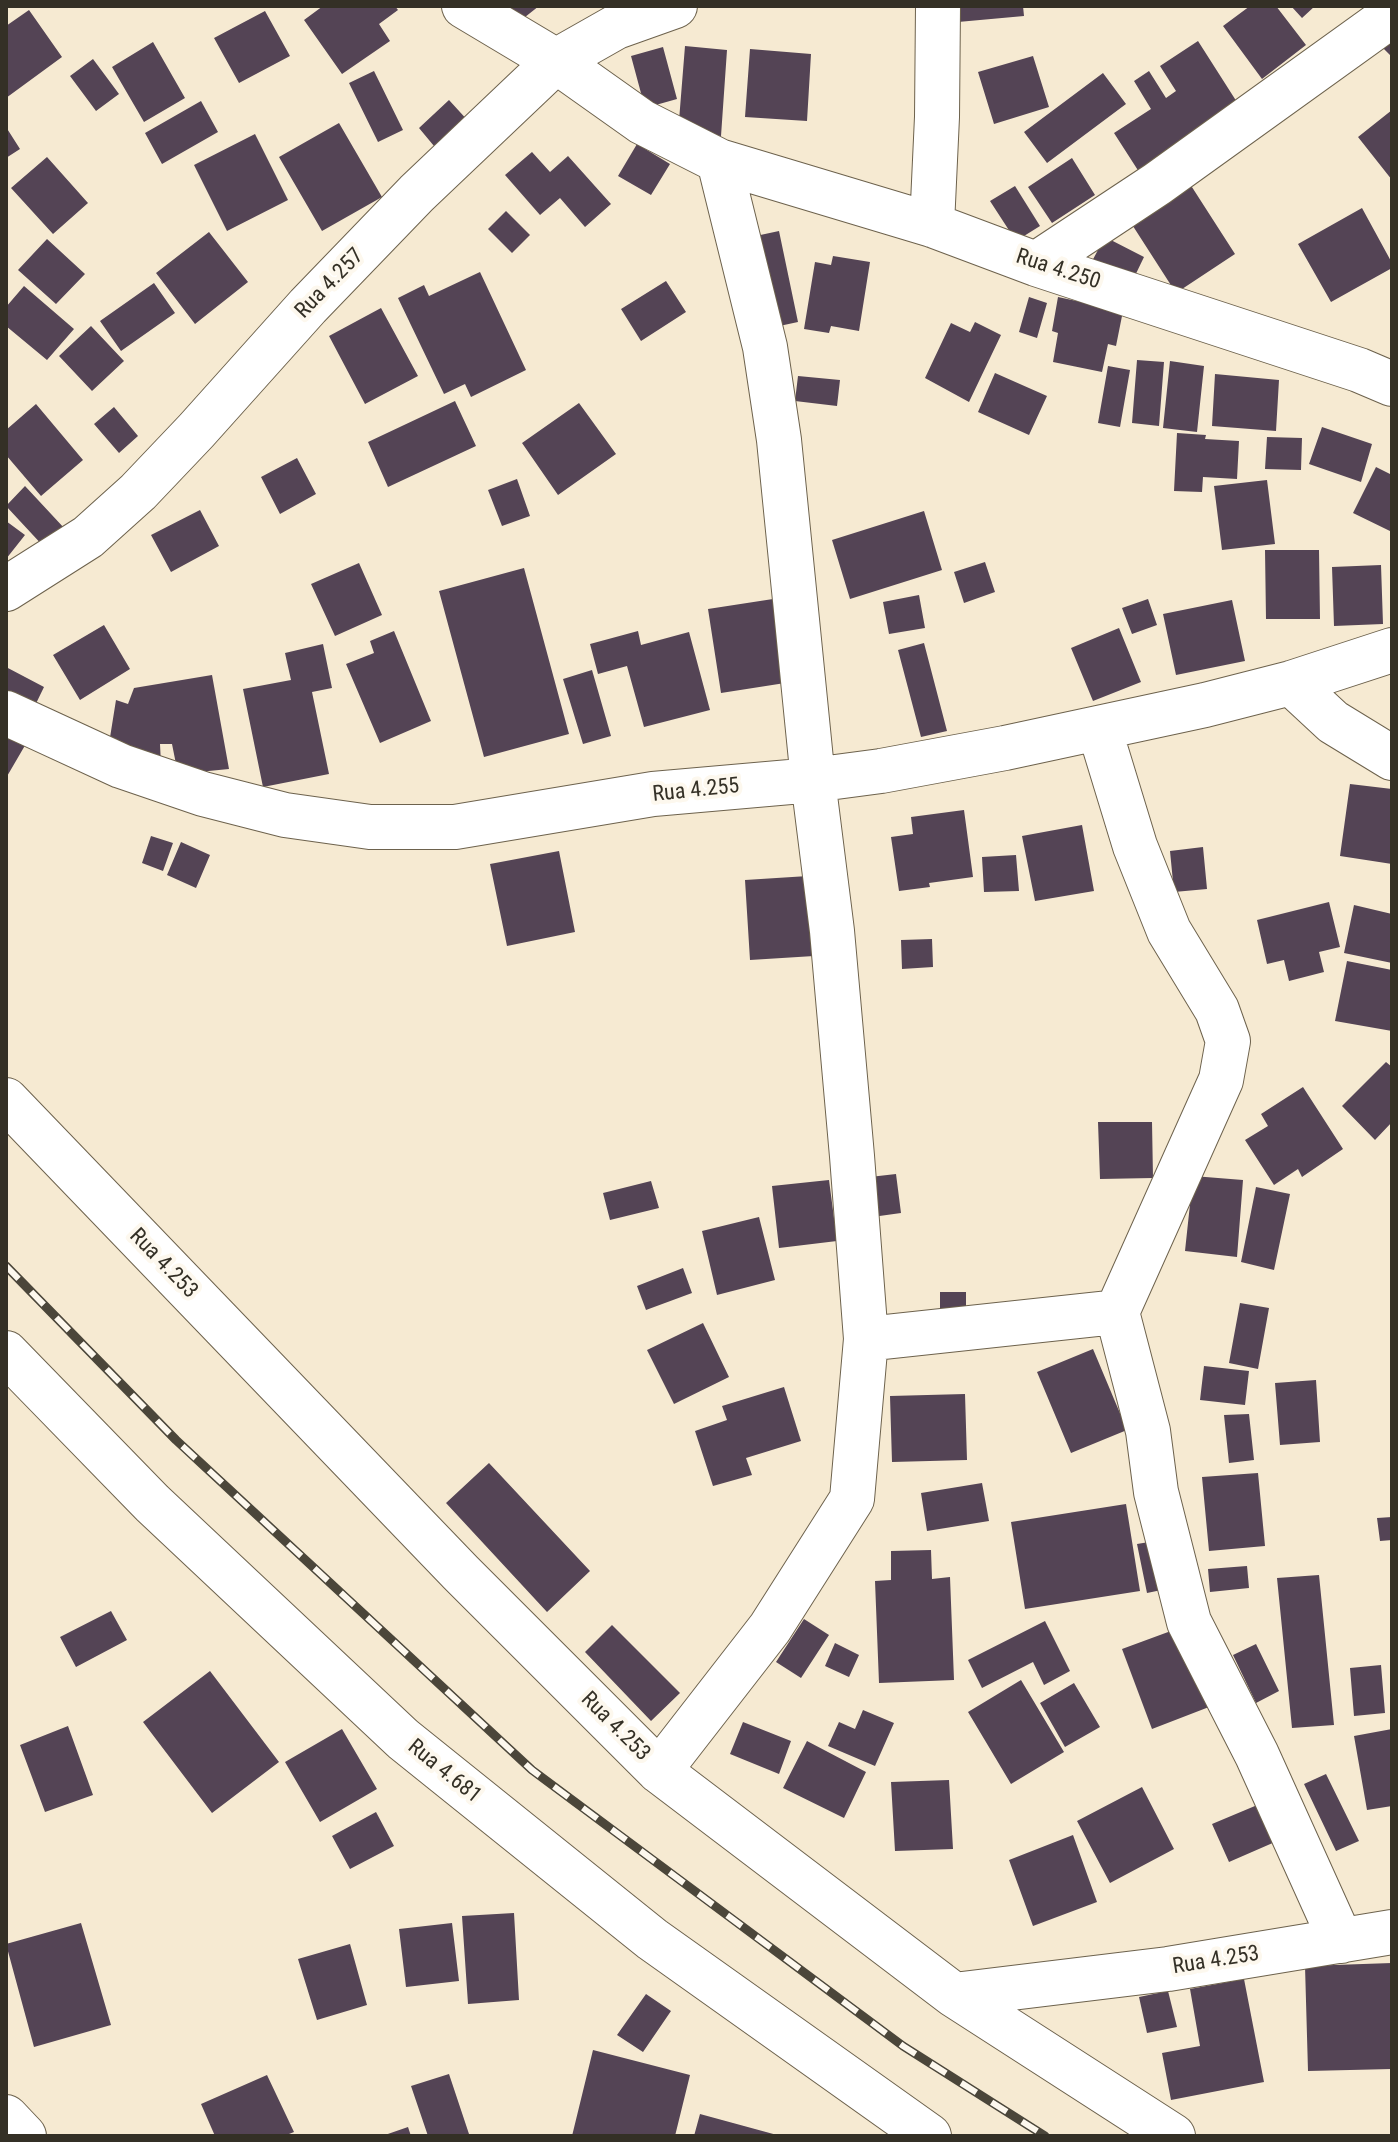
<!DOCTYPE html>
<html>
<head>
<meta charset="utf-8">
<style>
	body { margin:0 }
	#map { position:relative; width:1398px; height:2142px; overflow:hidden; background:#f6ead2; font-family:"Roboto Condensed",sans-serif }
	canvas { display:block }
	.frame { position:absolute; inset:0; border:8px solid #343026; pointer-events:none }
</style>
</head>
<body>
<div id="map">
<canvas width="1398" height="2142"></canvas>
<div class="frame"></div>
</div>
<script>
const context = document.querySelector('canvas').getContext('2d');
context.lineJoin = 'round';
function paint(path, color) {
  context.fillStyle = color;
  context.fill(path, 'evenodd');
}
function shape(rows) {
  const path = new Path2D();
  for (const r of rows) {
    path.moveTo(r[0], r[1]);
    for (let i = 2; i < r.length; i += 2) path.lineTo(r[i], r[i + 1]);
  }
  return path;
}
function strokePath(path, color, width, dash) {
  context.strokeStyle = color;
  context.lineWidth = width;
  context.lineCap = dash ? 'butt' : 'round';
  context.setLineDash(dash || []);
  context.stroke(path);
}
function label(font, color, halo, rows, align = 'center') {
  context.font = font + ' "Roboto Condensed",sans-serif';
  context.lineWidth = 8;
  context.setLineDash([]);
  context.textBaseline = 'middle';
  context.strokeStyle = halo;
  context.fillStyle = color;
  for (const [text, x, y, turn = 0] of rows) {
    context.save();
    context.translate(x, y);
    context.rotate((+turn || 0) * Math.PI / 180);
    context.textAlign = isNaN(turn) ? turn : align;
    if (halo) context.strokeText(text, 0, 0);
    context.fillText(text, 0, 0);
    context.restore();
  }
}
paint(shape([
	[323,6,395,6,398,10,379,24,390,41,342,74,304,20],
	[507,6,539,6,520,21],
	[956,6,1023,6,1024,16,958,22],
	[1250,6,1276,6,1306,45,1262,79,1223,26],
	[1291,6,1315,6,1302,18],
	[29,10,62,57,6,98,6,26],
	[265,11,290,56,239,83,214,38],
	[1392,40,1392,57,1383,48],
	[1198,41,1242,110,1141,175,1114,133,1151,109,1134,81,1149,71,1166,98,1176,91,1160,66],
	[153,42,185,98,144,122,112,67],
	[685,46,727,50,721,136,678,133],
	[663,47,677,99,645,108,631,56],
	[750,49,811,54,807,121,745,117],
	[1033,56,1049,107,994,124,978,72],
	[93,59,119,94,96,111,70,76],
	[374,71,403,130,378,142,349,83],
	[1103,73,1126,104,1047,163,1024,132],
	[449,100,470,123,439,152,419,128],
	[201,101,218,132,162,164,145,133],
	[1392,110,1392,180,1358,137],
	[339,123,382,197,322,231,279,157],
	[6,127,20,149,6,158],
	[255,134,288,200,227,231,194,165],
	[637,144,670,164,651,195,618,176],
	[532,152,550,172,568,156,611,204,585,227,560,198,540,215,505,175],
	[47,157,88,203,53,234,11,188],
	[1072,158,1095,195,1052,223,1028,187],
	[1190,184,1235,254,1176,293,1131,223],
	[1015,186,1040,226,1016,241,990,201],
	[1362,208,1392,263,1392,268,1331,302,1298,244],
	[506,211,530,235,512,253,488,229],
	[779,231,798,322,770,328,751,237],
	[209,232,248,282,195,324,156,273],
	[1105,237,1144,257,1131,284,1091,263],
	[47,239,85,274,56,304,18,270],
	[833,256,870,262,859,331,831,326,829,333,804,329,815,262,831,265],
	[480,272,526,370,471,397,465,384,444,394,398,298,424,285,429,296],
	[666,281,686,312,641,341,621,309],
	[154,283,175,313,121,351,100,321],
	[24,286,74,329,47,360,6,326,6,307],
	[1029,297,1047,303,1037,338,1019,332],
	[1058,297,1123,311,1116,346,1108,344,1102,372,1053,362,1058,333,1052,331],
	[381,308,418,376,365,404,329,336],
	[975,322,1001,335,969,402,925,378,951,323,970,332],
	[91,326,124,361,92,391,59,356],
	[1137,360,1164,362,1159,426,1132,423],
	[1170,361,1204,366,1197,432,1163,428],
	[1108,366,1130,370,1120,427,1098,423],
	[995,373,1047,396,1029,435,978,412],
	[1215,374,1279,380,1276,431,1212,426],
	[798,376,840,380,837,406,795,401],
	[455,401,476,446,388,487,368,442],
	[579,403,616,454,558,495,522,443],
	[36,404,83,460,41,496,6,455,6,430],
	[114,407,138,436,119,453,94,424],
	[1322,427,1372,444,1361,482,1309,464],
	[1177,433,1206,435,1205,439,1239,441,1237,479,1203,477,1202,492,1174,491],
	[1267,437,1302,438,1301,470,1265,469],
	[297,458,316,494,280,514,261,477],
	[1376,467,1392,475,1392,532,1353,513],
	[517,479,530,516,502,526,488,490],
	[1267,480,1275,544,1222,550,1214,486],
	[25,486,65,529,45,548,6,506],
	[200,510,219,546,171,572,151,535],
	[924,511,942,570,850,599,832,540],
	[6,521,25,535,6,559],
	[1265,550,1319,550,1320,619,1266,619],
	[985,562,995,592,964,603,954,572],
	[359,563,382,615,335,636,311,584],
	[1381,565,1383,624,1334,626,1332,567],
	[524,568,569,734,484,757,439,591],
	[919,595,925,628,889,634,883,602],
	[773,599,785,683,721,693,708,609],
	[1148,599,1157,625,1132,634,1122,608],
	[1232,600,1245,661,1176,675,1163,614],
	[104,625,130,669,80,700,53,655],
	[1119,628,1141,682,1093,701,1071,648],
	[394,631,431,721,380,743,346,664,374,653,370,641],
	[638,631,641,645,689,632,710,710,644,727,627,666,598,674,590,644],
	[924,643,947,731,921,737,898,650],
	[323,644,332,688,312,692,329,774,263,787,243,689,291,680,285,653],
	[6,667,44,687,29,718,6,707],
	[592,670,611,736,583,744,563,679],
	[212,675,229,769,178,774,172,744,160,744,161,764,108,750,116,700,128,704,134,688],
	[6,732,27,742,6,778],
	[1350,784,1392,789,1392,864,1340,856],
	[964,810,973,877,929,883,930,887,899,891,891,837,913,834,911,817],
	[1082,825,1094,891,1035,901,1022,836],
	[151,836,173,843,163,871,142,863],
	[181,842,210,855,196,888,167,875],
	[1203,847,1207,889,1174,892,1170,851],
	[559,851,575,932,507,946,490,864],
	[1016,855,1019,891,984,892,982,857],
	[808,876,814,956,750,960,745,880],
	[1329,902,1340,947,1319,952,1324,972,1289,981,1284,960,1267,964,1257,920],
	[1354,905,1392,914,1392,963,1344,953],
	[932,939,933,967,902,969,901,940],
	[1347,961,1392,970,1392,1031,1335,1021],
	[1386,1062,1392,1067,1392,1122,1375,1140,1342,1106],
	[1303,1087,1343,1149,1302,1177,1298,1169,1274,1185,1245,1140,1268,1126,1261,1114],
	[1098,1122,1152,1122,1153,1178,1100,1179],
	[896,1174,901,1213,865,1218,861,1178],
	[1193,1176,1243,1180,1237,1257,1185,1251],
	[829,1180,837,1241,779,1248,772,1186],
	[651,1181,659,1208,610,1220,603,1193],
	[1256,1187,1290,1194,1274,1270,1241,1262],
	[759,1217,775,1280,717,1295,702,1231],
	[683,1268,692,1293,646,1310,637,1286],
	[940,1292,966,1292,966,1318,940,1319],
	[1240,1303,1269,1308,1258,1369,1229,1363],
	[703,1323,729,1377,674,1404,647,1350],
	[1093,1349,1127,1430,1071,1453,1037,1372],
	[1204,1366,1249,1371,1245,1405,1200,1400],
	[1316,1380,1320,1442,1280,1445,1275,1383],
	[784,1387,801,1441,746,1458,752,1475,713,1486,695,1431,727,1420,722,1406],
	[965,1394,967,1460,892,1462,890,1396],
	[1249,1414,1254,1460,1229,1463,1224,1415],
	[489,1463,590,1571,547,1612,446,1503],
	[1258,1473,1265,1546,1209,1551,1202,1477],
	[982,1483,989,1521,927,1531,921,1493],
	[1126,1504,1140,1591,1025,1609,1011,1522],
	[1392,1517,1392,1540,1380,1541,1377,1518],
	[1167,1539,1176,1587,1147,1593,1137,1544],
	[931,1550,932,1579,950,1577,954,1680,879,1683,875,1581,891,1580,891,1551],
	[1247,1566,1249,1588,1210,1592,1208,1569],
	[1319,1575,1334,1725,1292,1728,1277,1578],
	[111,1611,127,1640,76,1667,60,1637],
	[804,1619,829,1635,801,1678,776,1662],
	[1045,1621,1070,1671,1044,1685,1033,1662,982,1688,968,1660],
	[612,1625,680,1693,651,1721,585,1652],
	[1179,1628,1209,1707,1152,1729,1122,1649],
	[835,1643,859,1655,849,1677,825,1666],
	[1256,1644,1279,1691,1256,1703,1233,1655],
	[1381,1665,1385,1713,1354,1716,1350,1668],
	[210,1671,279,1762,212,1813,143,1722],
	[1021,1680,1064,1752,1011,1784,968,1712],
	[1074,1683,1100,1727,1065,1747,1040,1703],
	[863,1710,894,1723,875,1766,828,1746,839,1722,855,1729],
	[743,1722,791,1741,779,1774,730,1754],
	[68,1726,93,1795,45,1812,20,1745],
	[342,1729,377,1789,320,1822,285,1762],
	[1392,1729,1392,1806,1367,1810,1354,1736],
	[807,1741,866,1772,844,1818,783,1788],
	[1326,1774,1359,1841,1336,1851,1304,1784],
	[949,1780,953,1849,895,1851,891,1782],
	[1142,1787,1174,1849,1110,1883,1077,1821],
	[1274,1798,1291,1835,1229,1862,1212,1824],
	[376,1812,394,1846,350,1869,332,1836],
	[1073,1835,1097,1902,1033,1926,1009,1860],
	[514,1913,519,2000,468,2004,462,1916],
	[81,1923,111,2025,34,2047,6,1944],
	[452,1923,459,1981,406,1987,399,1929],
	[350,1944,367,2005,317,2020,298,1959],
	[1392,1963,1392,2069,1308,2071,1305,1966],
	[1244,1979,1264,2082,1171,2100,1162,2053,1200,2046,1190,1989],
	[1168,1991,1177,2027,1147,2033,1139,1997],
	[646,1994,671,2011,643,2052,617,2035],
	[593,2050,690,2075,675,2136,572,2136],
	[449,2074,469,2134,428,2136,411,2086],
	[267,2075,294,2132,284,2136,215,2136,201,2104],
	[700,2114,777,2135,776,2136,694,2136],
	[408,2127,411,2136,382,2136]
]), '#544455');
const minor = shape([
	[464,6,556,61,642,122,719,161,932,225,1036,264,1359,370,1392,384],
	[932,225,937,117,938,6],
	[1036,264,1157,184,1392,15],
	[6,589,88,537,138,492,196,431,308,306,417,193,556,61,616,27,675,6],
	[1291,683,1333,722,1392,758],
	[6,713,121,766,203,794,285,815,370,827,455,827,653,794,813,780,881,771,1005,748,1205,705,1291,683,1392,650],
	[1099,728,1135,846,1169,931,1217,1010,1228,1041,1221,1080,1117,1312,1148,1431,1156,1492,1189,1622,1257,1755,1341,1941],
	[6,1100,461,1573,659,1771,954,1995,1173,2136],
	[866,1339,1117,1312],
	[6,1353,152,1503,403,1739,652,1939,929,2136],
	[659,1771,770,1628,852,1499,866,1339,852,1156,832,931,813,780,779,440,765,347,719,161],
	[954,1995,1168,1969,1392,1932],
	[6,2117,24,2136]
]);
strokePath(minor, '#6d624d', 46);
strokePath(minor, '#fff', 44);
const rail = shape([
	[6,1266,176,1440,532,1770,903,2046,1045,2136]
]);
strokePath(rail, '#4b463a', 9);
strokePath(rail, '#fdf8ee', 6, [18]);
label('22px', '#343026', '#fdf8ee', [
	["Rua 4.250",1058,270,18],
	["Rua 4.257",330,284,-46],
	["Rua 4.255",696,791,-6],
	["Rua 4.253",163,1264,46],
	["Rua 4.253",615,1727,45],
	["Rua 4.681",444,1772,39],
	["Rua 4.253",1216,1961,-9]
]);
</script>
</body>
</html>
